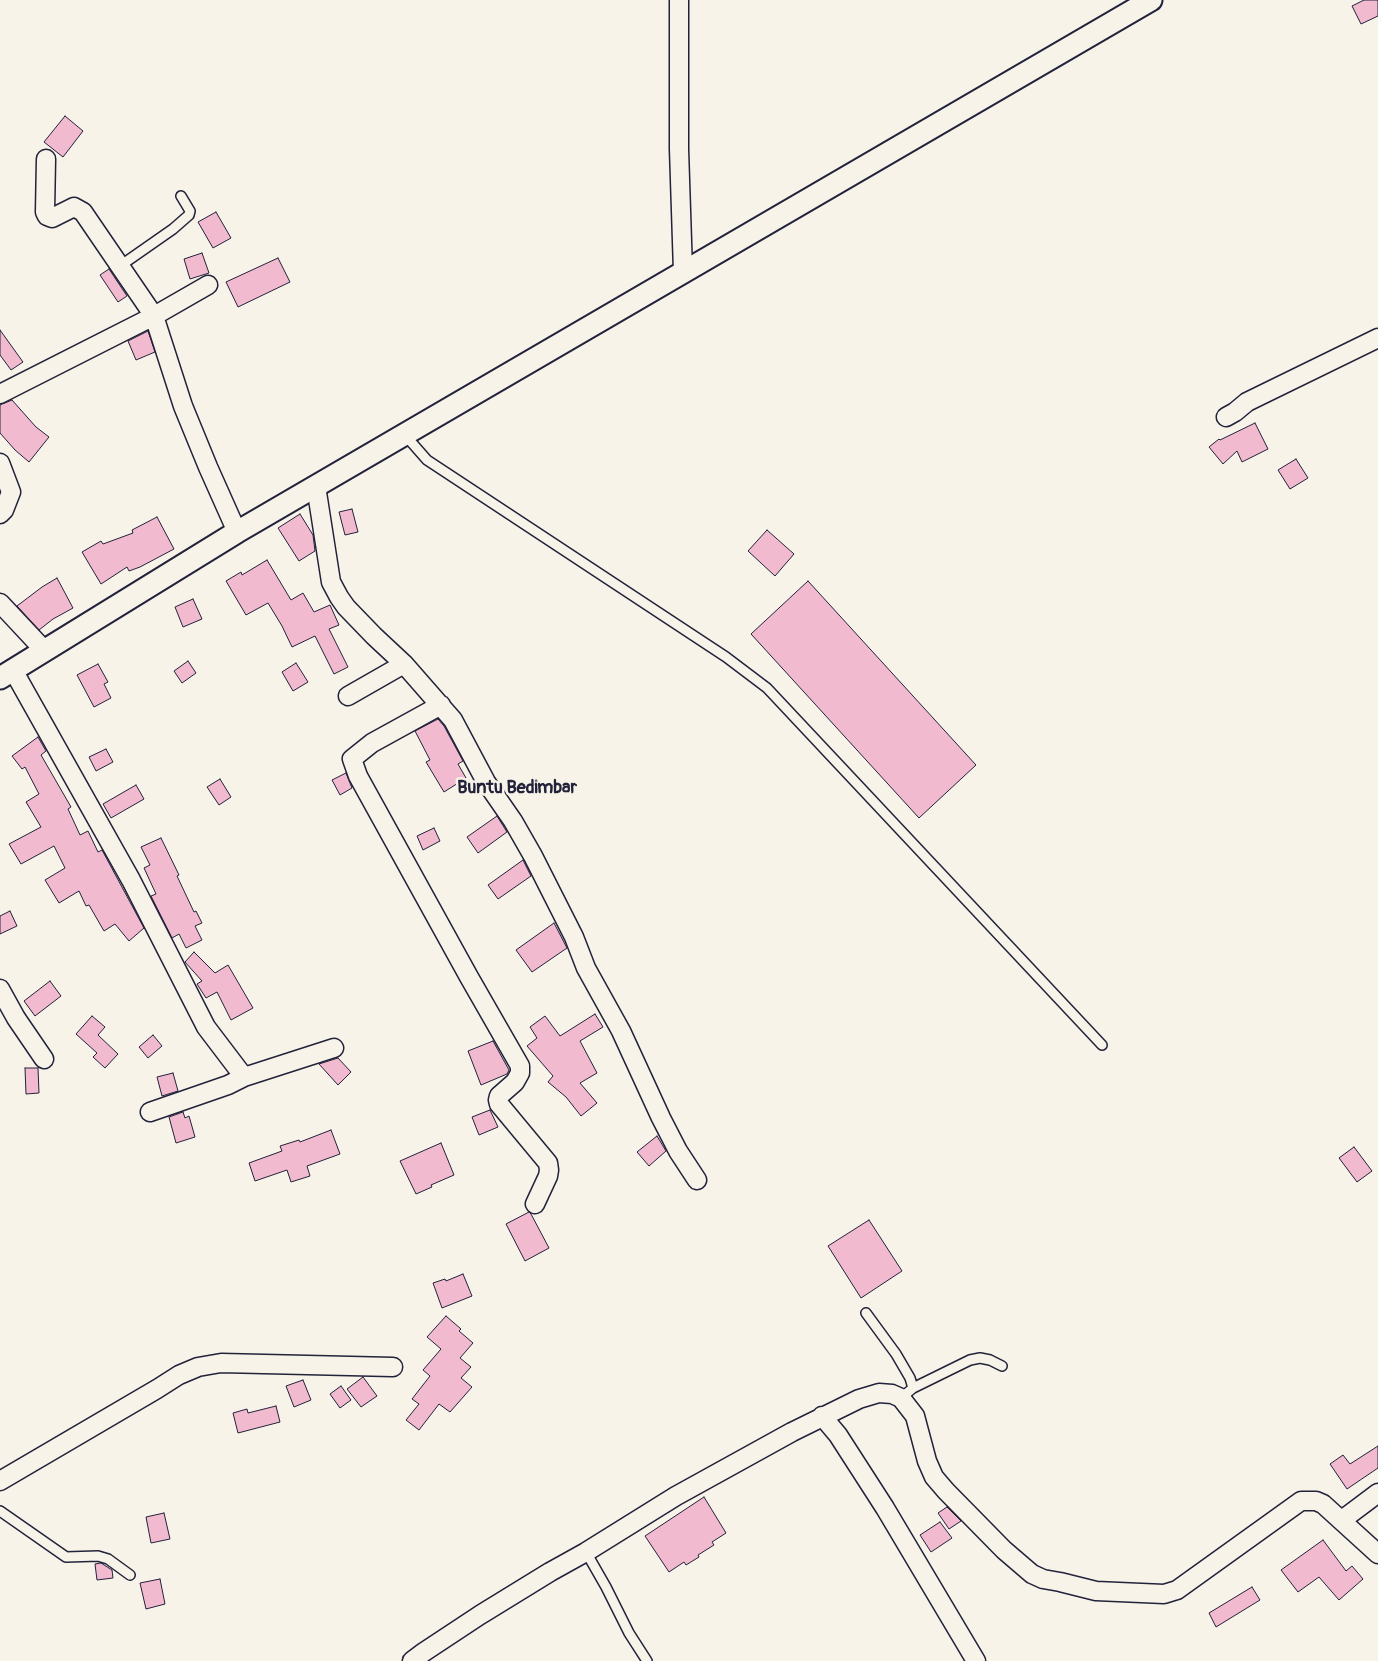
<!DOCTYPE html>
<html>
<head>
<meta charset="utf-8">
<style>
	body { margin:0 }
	canvas { display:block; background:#f7f3e8 }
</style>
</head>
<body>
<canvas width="1378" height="1661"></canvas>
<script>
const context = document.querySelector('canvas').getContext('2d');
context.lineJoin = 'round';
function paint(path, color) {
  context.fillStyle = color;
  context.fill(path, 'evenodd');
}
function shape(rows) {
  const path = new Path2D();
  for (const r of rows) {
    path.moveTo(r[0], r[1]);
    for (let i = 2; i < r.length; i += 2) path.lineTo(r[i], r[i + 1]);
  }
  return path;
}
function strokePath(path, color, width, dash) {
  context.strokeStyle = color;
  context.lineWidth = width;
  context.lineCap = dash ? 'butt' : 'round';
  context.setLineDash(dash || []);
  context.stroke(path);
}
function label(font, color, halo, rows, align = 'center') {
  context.font = font + ' Pangolin,sans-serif';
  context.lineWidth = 5;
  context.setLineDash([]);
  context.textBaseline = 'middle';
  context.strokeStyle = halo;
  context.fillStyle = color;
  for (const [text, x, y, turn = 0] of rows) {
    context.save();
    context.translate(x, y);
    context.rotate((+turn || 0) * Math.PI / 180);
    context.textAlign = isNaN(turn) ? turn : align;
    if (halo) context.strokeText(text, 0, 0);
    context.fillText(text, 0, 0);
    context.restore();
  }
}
const building = shape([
	[1364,0,1378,0,1378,16,1361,24,1352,6,1364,0],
	[65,116,83,131,63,157,44,142,65,116],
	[216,212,231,238,213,248,198,222,216,212],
	[202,253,209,273,190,279,184,259,202,253],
	[278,258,290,282,238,307,226,282,278,258],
	[109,269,127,296,118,302,100,275,109,269],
	[0,330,23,362,11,370,0,355,0,330],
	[148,331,155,352,136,360,128,341,148,331],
	[12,400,36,427,49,437,29,462,15,450,0,433,0,405,12,400],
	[1255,423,1268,449,1242,462,1237,451,1223,464,1209,447,1219,439,1220,440,1255,423],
	[1296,459,1308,478,1290,489,1278,470,1296,459],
	[352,509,358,532,345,535,339,512,352,509],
	[300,514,313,535,315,551,299,561,278,528,300,514],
	[157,517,174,549,140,567,129,571,127,567,101,584,82,552,101,541,103,544,133,533,132,530,157,517],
	[767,530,794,554,775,576,748,551,767,530],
	[267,560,291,600,303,593,314,612,330,605,339,625,329,629,348,667,334,674,315,636,292,647,282,626,268,603,246,615,226,581,241,572,242,575,267,560],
	[57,578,73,608,53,619,39,630,17,606,42,587,57,578],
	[808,581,976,765,919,818,751,634,808,581],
	[193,599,202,619,183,627,175,607,193,599],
	[188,661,196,673,182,683,174,671,188,661],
	[296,663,308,682,293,691,282,672,296,663],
	[98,664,108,682,104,684,111,698,94,707,77,675,98,664],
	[438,719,444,726,463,761,458,764,466,778,444,792,426,762,430,760,415,731,438,719],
	[38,737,46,751,41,755,71,807,68,809,80,835,88,831,98,852,102,850,144,928,129,941,115,924,104,931,89,905,86,906,79,891,59,903,45,880,65,868,54,846,21,864,9,844,41,827,26,802,39,794,25,767,22,769,12,756,38,737],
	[106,749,113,762,96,771,89,757,106,749],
	[346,773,352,788,340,795,332,780,346,773],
	[220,779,231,797,219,805,207,787,220,779],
	[136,785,144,799,111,818,103,804,136,785],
	[497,816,507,832,478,853,467,837,497,816],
	[434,828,440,841,423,850,417,836,434,828],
	[161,838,179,875,177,876,194,912,196,911,202,923,195,926,202,940,186,948,179,934,172,938,151,896,156,894,144,868,150,865,141,847,161,838],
	[523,860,531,876,498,899,488,885,523,860],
	[10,911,17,926,0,934,0,916,10,911],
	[554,923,567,948,532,972,516,950,554,923],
	[194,952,215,973,228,965,253,1008,231,1020,217,992,206,998,197,984,202,981,185,962,194,952],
	[50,981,61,996,35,1016,24,1001,50,981],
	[595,1014,603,1027,580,1041,597,1073,580,1083,597,1103,581,1116,566,1097,548,1082,553,1076,527,1046,537,1038,530,1027,545,1016,560,1036,595,1014],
	[92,1016,105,1027,98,1035,118,1054,105,1068,93,1057,97,1053,76,1034,92,1016],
	[153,1035,162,1046,148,1058,139,1047,153,1035],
	[493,1041,509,1070,507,1074,481,1085,468,1051,493,1041],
	[338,1058,351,1072,338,1085,319,1064,338,1058],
	[25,1068,38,1068,39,1093,26,1094,25,1068],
	[173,1073,178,1091,162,1096,157,1077,173,1073],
	[490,1110,498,1127,479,1135,472,1117,490,1110],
	[183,1112,185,1118,189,1116,195,1137,176,1143,169,1117,183,1112],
	[331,1130,340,1154,307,1166,310,1176,291,1182,287,1170,255,1181,249,1163,282,1151,280,1146,299,1140,300,1142,331,1130],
	[657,1136,666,1151,649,1166,637,1152,657,1136],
	[441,1143,454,1175,431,1185,432,1187,416,1194,400,1161,441,1143],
	[1354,1147,1372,1171,1357,1182,1339,1158,1354,1147],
	[529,1212,531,1214,549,1248,525,1261,506,1224,529,1212],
	[869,1220,902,1271,861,1298,828,1246,869,1220],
	[463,1274,472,1296,442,1308,433,1283,445,1279,446,1281,463,1274],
	[446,1316,461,1329,459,1331,473,1343,460,1358,471,1367,461,1378,472,1387,450,1412,439,1404,419,1430,406,1420,419,1404,412,1399,430,1376,423,1370,441,1349,427,1337,446,1316],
	[363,1377,377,1396,361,1407,347,1389,363,1377],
	[303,1380,311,1400,294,1407,286,1386,303,1380],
	[341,1386,351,1400,340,1408,330,1394,341,1386],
	[276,1406,280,1422,238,1433,233,1413,247,1409,248,1413,276,1406],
	[1378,1446,1378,1468,1347,1489,1330,1464,1343,1455,1350,1464,1378,1446],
	[704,1497,726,1533,712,1542,714,1545,698,1555,699,1557,686,1565,684,1562,669,1572,645,1536,704,1497],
	[947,1507,961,1521,949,1529,938,1513,947,1507],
	[164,1513,170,1539,151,1543,146,1517,164,1513],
	[940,1522,952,1538,931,1552,920,1535,940,1522],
	[1323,1540,1346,1571,1352,1566,1363,1579,1339,1600,1319,1577,1298,1592,1281,1570,1323,1540],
	[101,1563,112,1570,113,1578,97,1580,95,1564,101,1563],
	[160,1579,165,1604,146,1609,140,1583,160,1579],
	[1252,1587,1260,1600,1216,1627,1209,1613,1252,1587]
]);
paint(building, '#f2bacf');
strokePath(building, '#22223b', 1);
const service = shape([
	[120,266,173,229,189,215,190,211,181,196],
	[405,435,427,460,726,657,767,688,1102,1045],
	[866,1313,896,1354,910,1378,913,1388],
	[901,1398,913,1388,970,1360,980,1358,990,1360,1002,1366],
	[0,1511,66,1557,98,1556,108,1559,130,1575],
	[586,1552,606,1587,629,1633,647,1661]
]);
const minor = shape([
	[679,0,679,149,683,272],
	[46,159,45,212,47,216,52,218,74,207,83,212,154,316,183,406,208,467,237,532],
	[0,394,154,316,208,285],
	[1226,417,1235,412,1247,402,1378,338],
	[0,463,11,492,4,510,0,514],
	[316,486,331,582,339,597,346,607,374,636,404,664,453,720,486,782,513,821,533,856,574,937,586,968,621,1031,661,1118,678,1151,697,1180],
	[0,603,44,650],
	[13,670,131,880,206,1027,244,1077,334,1048],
	[348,696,404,664],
	[441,705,372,743,352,759,358,776,469,977,520,1066,520,1073,515,1082,499,1096,498,1100,499,1104,548,1163,549,1170,548,1176,535,1204],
	[0,989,16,1018,44,1059],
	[150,1112,228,1085,244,1077],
	[822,1416,838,1435,885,1508,976,1661],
	[0,1481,157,1389,179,1375,198,1367,221,1363,393,1367],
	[1342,1520,1378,1493],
	[412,1661,424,1652,480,1615,550,1572,586,1552,676,1496,792,1432,859,1399,879,1393,892,1394,901,1398,915,1416,927,1461,934,1477,946,1491,1004,1550,1032,1574,1043,1579,1060,1582,1096,1591,1164,1594,1177,1590,1301,1501,1316,1501,1323,1504,1378,1554]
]);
const tertiary = shape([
	[0,678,237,532,1151,0]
]);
strokePath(service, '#22223b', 12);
strokePath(minor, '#22223b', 21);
strokePath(tertiary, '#22223b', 25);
strokePath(service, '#f7f3e8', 9);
strokePath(minor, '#f7f3e8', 18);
strokePath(tertiary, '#f7f3e8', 21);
label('bold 18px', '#22223b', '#f7f3e8', [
	["Buntu Bedimbar",517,788]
]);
</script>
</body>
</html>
